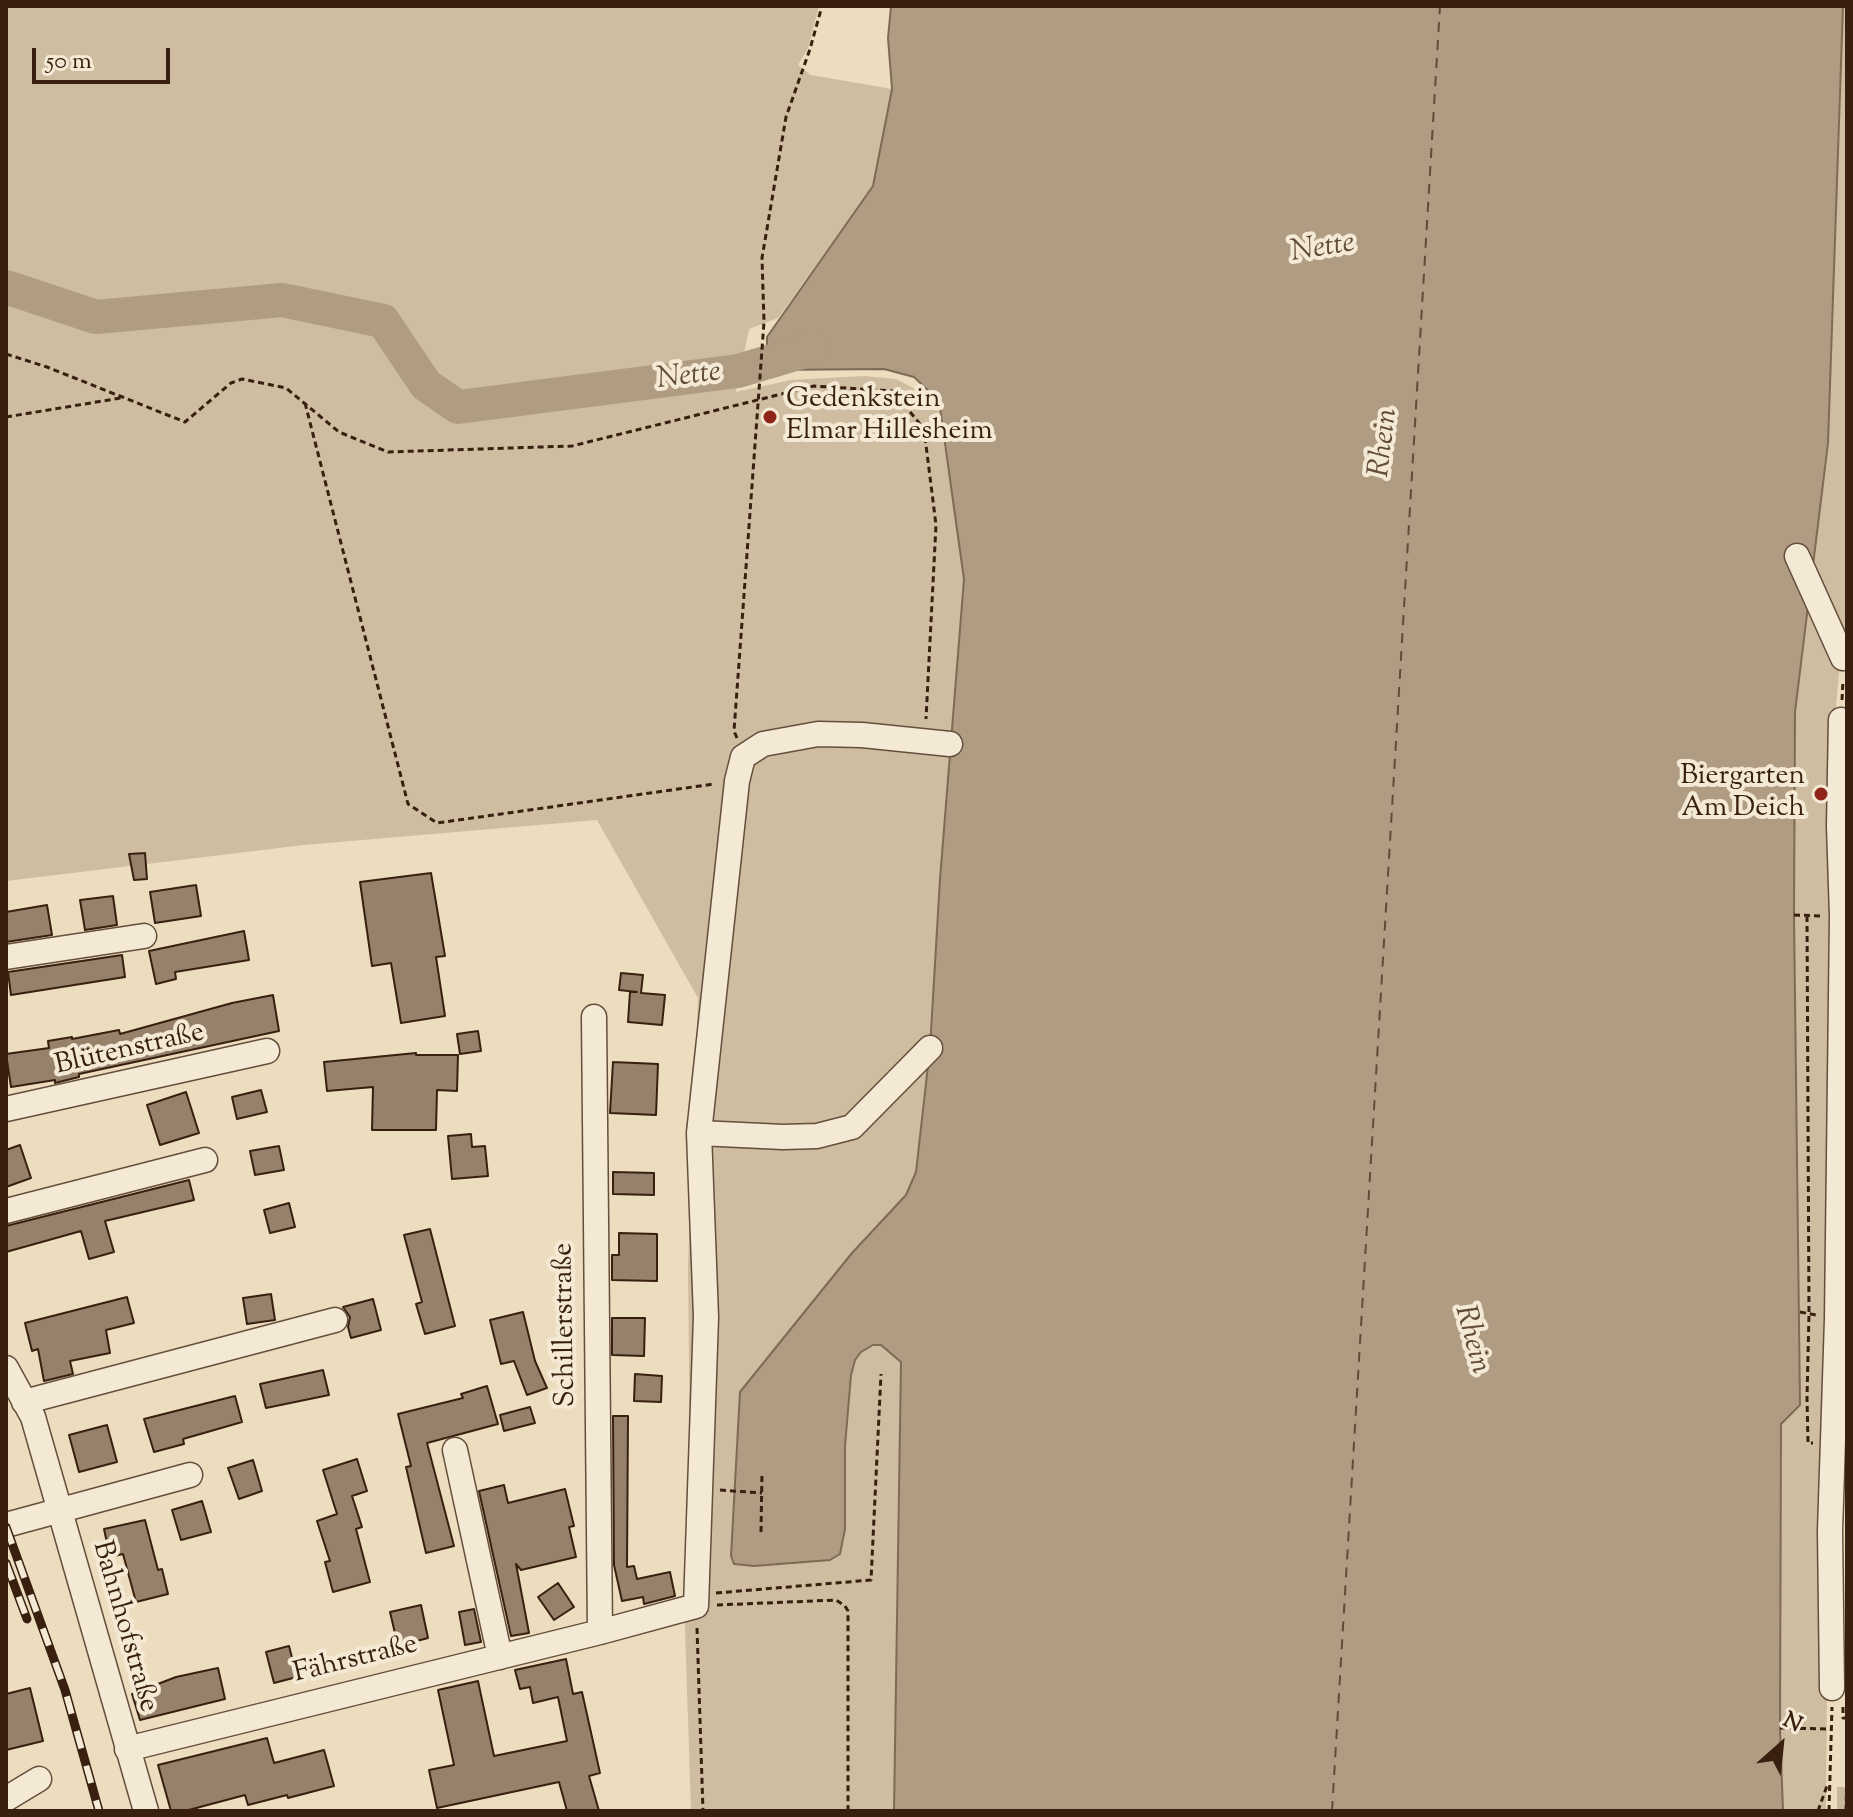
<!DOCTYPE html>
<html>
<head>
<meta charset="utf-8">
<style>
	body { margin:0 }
	#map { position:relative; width:1853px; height:1817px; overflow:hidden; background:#edddbf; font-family:"Sorts Mill Goudy",serif }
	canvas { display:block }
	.frame { position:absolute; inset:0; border:8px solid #381f0f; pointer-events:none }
	.north { position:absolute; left:1741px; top:1705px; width:80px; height:80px; -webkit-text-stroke:6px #f3e9d5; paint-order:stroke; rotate:27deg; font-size:22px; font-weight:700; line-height:32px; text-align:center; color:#381f0f }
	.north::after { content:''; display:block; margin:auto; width:28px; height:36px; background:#381f0f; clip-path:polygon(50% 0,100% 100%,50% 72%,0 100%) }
	.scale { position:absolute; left:32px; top:48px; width:138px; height:36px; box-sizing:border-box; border:4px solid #381f0f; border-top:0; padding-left:10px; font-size:24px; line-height:28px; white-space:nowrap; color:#381f0f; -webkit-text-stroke:6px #f3e9d5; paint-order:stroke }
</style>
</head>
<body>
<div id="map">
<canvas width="1853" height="1817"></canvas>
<div class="frame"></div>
<div class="north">N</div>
<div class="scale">50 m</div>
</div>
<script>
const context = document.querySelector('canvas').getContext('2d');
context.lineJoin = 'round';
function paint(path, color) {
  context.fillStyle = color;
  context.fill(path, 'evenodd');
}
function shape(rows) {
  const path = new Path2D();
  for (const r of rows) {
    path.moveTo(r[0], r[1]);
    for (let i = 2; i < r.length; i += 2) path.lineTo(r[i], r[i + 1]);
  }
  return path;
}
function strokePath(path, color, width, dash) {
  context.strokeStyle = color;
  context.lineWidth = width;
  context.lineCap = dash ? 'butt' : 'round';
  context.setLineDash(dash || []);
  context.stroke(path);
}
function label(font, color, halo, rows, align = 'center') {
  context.font = font + ' "Sorts Mill Goudy",serif';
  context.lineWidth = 8;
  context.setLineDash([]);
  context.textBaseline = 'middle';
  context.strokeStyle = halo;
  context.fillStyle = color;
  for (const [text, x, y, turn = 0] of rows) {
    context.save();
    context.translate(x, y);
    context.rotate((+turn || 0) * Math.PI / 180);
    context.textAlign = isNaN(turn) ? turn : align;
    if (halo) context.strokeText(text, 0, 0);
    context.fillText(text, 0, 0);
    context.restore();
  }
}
paint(shape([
	[6,6,819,6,808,48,798,65,811,75,892,89,873,186,778,318,749,329,736,392,791,380,864,376,896,379,919,391,939,412,964,579,940,879,930,1048,916,1172,906,1195,852,1253,740,1392,731,1556,737,1565,830,1560,844,1542,845,1446,851,1375,855,1360,866,1348,881,1345,887,1349,901,1362,894,1811,691,1811,684,1598,691,1567,688,1266,698,998,597,820,304,845,6,881],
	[1843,6,1847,6,1847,663,1840,663,1835,717,1826,1811,1783,1811,1780,1728,1781,1424,1800,1405,1794,915,1795,712,1828,443]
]), '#cebda1');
const water = shape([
	[891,6,1843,6,1828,443,1795,712,1794,915,1800,1405,1781,1424,1780,1728,1783,1811,894,1811,901,1362,881,1345,873,1345,861,1352,855,1360,851,1375,845,1446,845,1529,840,1554,830,1560,754,1566,734,1564,731,1556,740,1392,852,1253,906,1195,916,1172,930,1048,940,879,964,579,939,401,914,377,884,369,767,370,767,337,873,186,892,89,888,38,891,6]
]);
paint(water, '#af9c83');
strokePath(water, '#7f6a55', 2);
strokePath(shape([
	[6,287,96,317,282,300,383,321,426,385,458,407,738,371,812,349]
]), '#af9c83', 34);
strokePath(shape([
	[1332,1811,1440,6]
]), '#624b38', 2, [10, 8]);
const building = shape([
	[145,853,147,879,134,880,129,854,145,853],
	[431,873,445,956,436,957,445,1016,401,1023,391,963,372,966,360,882,431,873],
	[196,885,201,916,155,923,150,892,196,885],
	[113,896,117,925,85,930,80,900,113,896],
	[47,905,52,935,6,942,6,912,47,905],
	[244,931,249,960,175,972,176,979,156,984,149,951,244,931],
	[122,955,125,977,11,995,8,972,122,955],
	[621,973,643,975,641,993,665,995,662,1025,628,1022,630,992,637,992,619,990,621,973],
	[273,995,279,1031,79,1074,79,1077,55,1083,55,1080,11,1087,6,1054,49,1048,48,1041,72,1037,72,1039,119,1030,120,1034,232,1003,273,995],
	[478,1031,481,1051,460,1054,457,1034,478,1031],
	[416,1053,416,1055,458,1055,457,1091,437,1090,436,1130,372,1130,373,1087,327,1091,324,1062,416,1053],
	[613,1062,658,1064,656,1115,610,1113,613,1062],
	[261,1090,267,1112,237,1119,232,1097,261,1090],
	[186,1092,199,1133,160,1145,147,1105,186,1092],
	[471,1134,472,1147,485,1146,488,1176,452,1179,448,1136,471,1134],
	[20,1145,31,1178,6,1187,6,1150,20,1145],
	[279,1146,284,1170,255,1175,250,1151,279,1146],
	[613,1172,654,1173,654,1195,613,1194,613,1172],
	[189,1180,194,1200,105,1221,114,1252,89,1259,81,1231,6,1252,6,1226,189,1180],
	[289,1203,295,1227,270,1233,264,1210,289,1203],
	[430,1229,455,1326,425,1334,416,1304,422,1302,404,1235,430,1229],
	[619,1233,657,1234,657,1281,612,1280,612,1255,619,1255,619,1233],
	[271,1294,275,1320,247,1324,243,1298,271,1294],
	[127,1297,134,1323,106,1330,110,1353,70,1361,73,1374,44,1381,38,1349,32,1351,25,1323,127,1297],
	[373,1299,381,1330,351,1338,348,1327,350,1317,343,1307,373,1299],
	[523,1312,535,1361,547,1388,527,1395,514,1361,501,1364,490,1320,523,1312],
	[612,1318,645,1318,644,1356,612,1355,612,1318],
	[323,1370,329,1395,266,1408,260,1384,323,1370],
	[635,1374,662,1376,661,1402,634,1401,635,1374],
	[487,1386,498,1424,427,1443,454,1546,426,1553,406,1467,411,1466,398,1414,463,1398,461,1394,487,1386],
	[235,1396,242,1422,183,1439,184,1444,154,1452,144,1419,235,1396],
	[530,1407,535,1423,504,1431,500,1415,530,1407],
	[613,1416,628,1416,627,1567,634,1566,637,1579,670,1572,675,1596,644,1604,643,1597,622,1601,614,1565,613,1416],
	[107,1425,117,1462,79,1472,69,1435,107,1425],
	[357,1459,367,1491,352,1496,362,1527,356,1529,370,1582,333,1592,325,1562,330,1561,317,1521,337,1514,323,1470,357,1459],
	[253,1460,262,1491,239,1499,228,1468,253,1460],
	[504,1485,508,1503,565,1489,574,1526,569,1527,576,1557,521,1570,516,1564,529,1633,511,1636,479,1491,504,1485],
	[202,1501,211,1532,181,1540,172,1510,202,1501],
	[145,1520,158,1570,162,1569,168,1594,136,1602,123,1554,110,1557,104,1529,145,1520],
	[558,1583,574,1607,554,1620,538,1597,558,1583],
	[421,1605,428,1638,398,1646,390,1612,421,1605],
	[474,1609,481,1642,465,1645,459,1612,474,1609],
	[289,1646,297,1677,274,1683,266,1652,289,1646],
	[566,1659,573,1694,582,1692,600,1773,589,1776,599,1811,567,1811,559,1782,437,1808,429,1770,454,1765,438,1690,478,1681,494,1756,567,1741,558,1697,533,1703,530,1687,520,1689,515,1670,566,1659],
	[218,1668,225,1699,140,1720,132,1694,176,1677,218,1668],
	[30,1688,43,1741,6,1750,6,1694,30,1688],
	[267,1738,274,1763,324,1750,334,1786,288,1798,287,1795,248,1805,245,1795,185,1811,171,1811,158,1765,267,1738]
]);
paint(building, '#96826b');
strokePath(building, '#381f0f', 2);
strokePath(shape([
	[1837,1799,1847,1799]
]), '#c9b79c', 24, [24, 12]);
const minor = shape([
	[1797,556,1843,658],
	[6,957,144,936],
	[594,1017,600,1632],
	[6,1109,267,1051],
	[699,1133,783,1137,817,1136,852,1127,930,1048],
	[6,1211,205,1160],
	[6,1368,33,1417,146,1811],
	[24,1402,335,1320],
	[455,1450,500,1657],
	[6,1525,190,1475],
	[1832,1688,1830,1531,1837,1319,1842,916,1839,826,1841,720],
	[127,1749,600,1632,696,1606,706,1317,699,1133,737,781,743,757,763,744,818,734,862,735,950,744],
	[6,1799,39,1779]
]);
strokePath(minor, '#654e3b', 27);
strokePath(shape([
	[6,354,47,367,185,422,231,383,242,379,286,388,339,432,388,452,572,446,814,386,893,391,924,429,936,525,926,719],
	[305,403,408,804,437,823,714,784],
	[6,417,121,398],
	[1842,700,1843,680],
	[737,738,734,731,764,322,762,258,786,117,810,49,822,6],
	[1794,915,1822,916],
	[1807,916,1809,1314,1807,1398,1808,1443,1813,1443],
	[1800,1312,1816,1315],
	[720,1490,762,1493],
	[761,1532,762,1472],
	[716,1593,871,1580,881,1374],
	[717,1605,836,1600,845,1606,848,1611,848,1811],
	[697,1628,703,1811],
	[1843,1707,1843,1718,1847,1718],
	[1780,1728,1831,1729],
	[1818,1811,1828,1783],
	[1829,1811,1832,1707],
	[1846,1811,1847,1767]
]), '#381f0f', 3, [6, 4]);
strokePath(minor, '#f3e9d5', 24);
const rail = shape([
	[6,1527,65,1690,99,1811],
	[6,1563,27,1619]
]);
strokePath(rail, '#381f0f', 9);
strokePath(rail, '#f3e9d5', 6, [18]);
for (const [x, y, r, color] of [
	[770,417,8,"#8f2418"],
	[1821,794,8,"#8f2418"]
]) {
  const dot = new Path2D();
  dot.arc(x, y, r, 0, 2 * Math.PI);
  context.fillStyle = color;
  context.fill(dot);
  strokePath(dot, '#f3e9d5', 3);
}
label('28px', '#381f0f', '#f3e9d5', [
	["Gedenkstein",786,401],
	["Elmar Hillesheim",786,433],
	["Biergarten",1805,778,"right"],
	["Am Deich",1805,810,"right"]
], 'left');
label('28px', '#381f0f', '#f3e9d5', [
	["Blütenstraße",130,1051,-13],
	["Schillerstraße",567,1325,-91],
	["Bahnhofstraße",123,1627,74],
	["Fährstraße",356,1661,-14]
]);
label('italic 30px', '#624b38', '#f3e9d5', [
	["Nette",1323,250,-9],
	["Nette",689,378,-7],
	["Rhein",1386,443,-83],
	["Rhein",1470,1340,75]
]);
</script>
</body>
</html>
